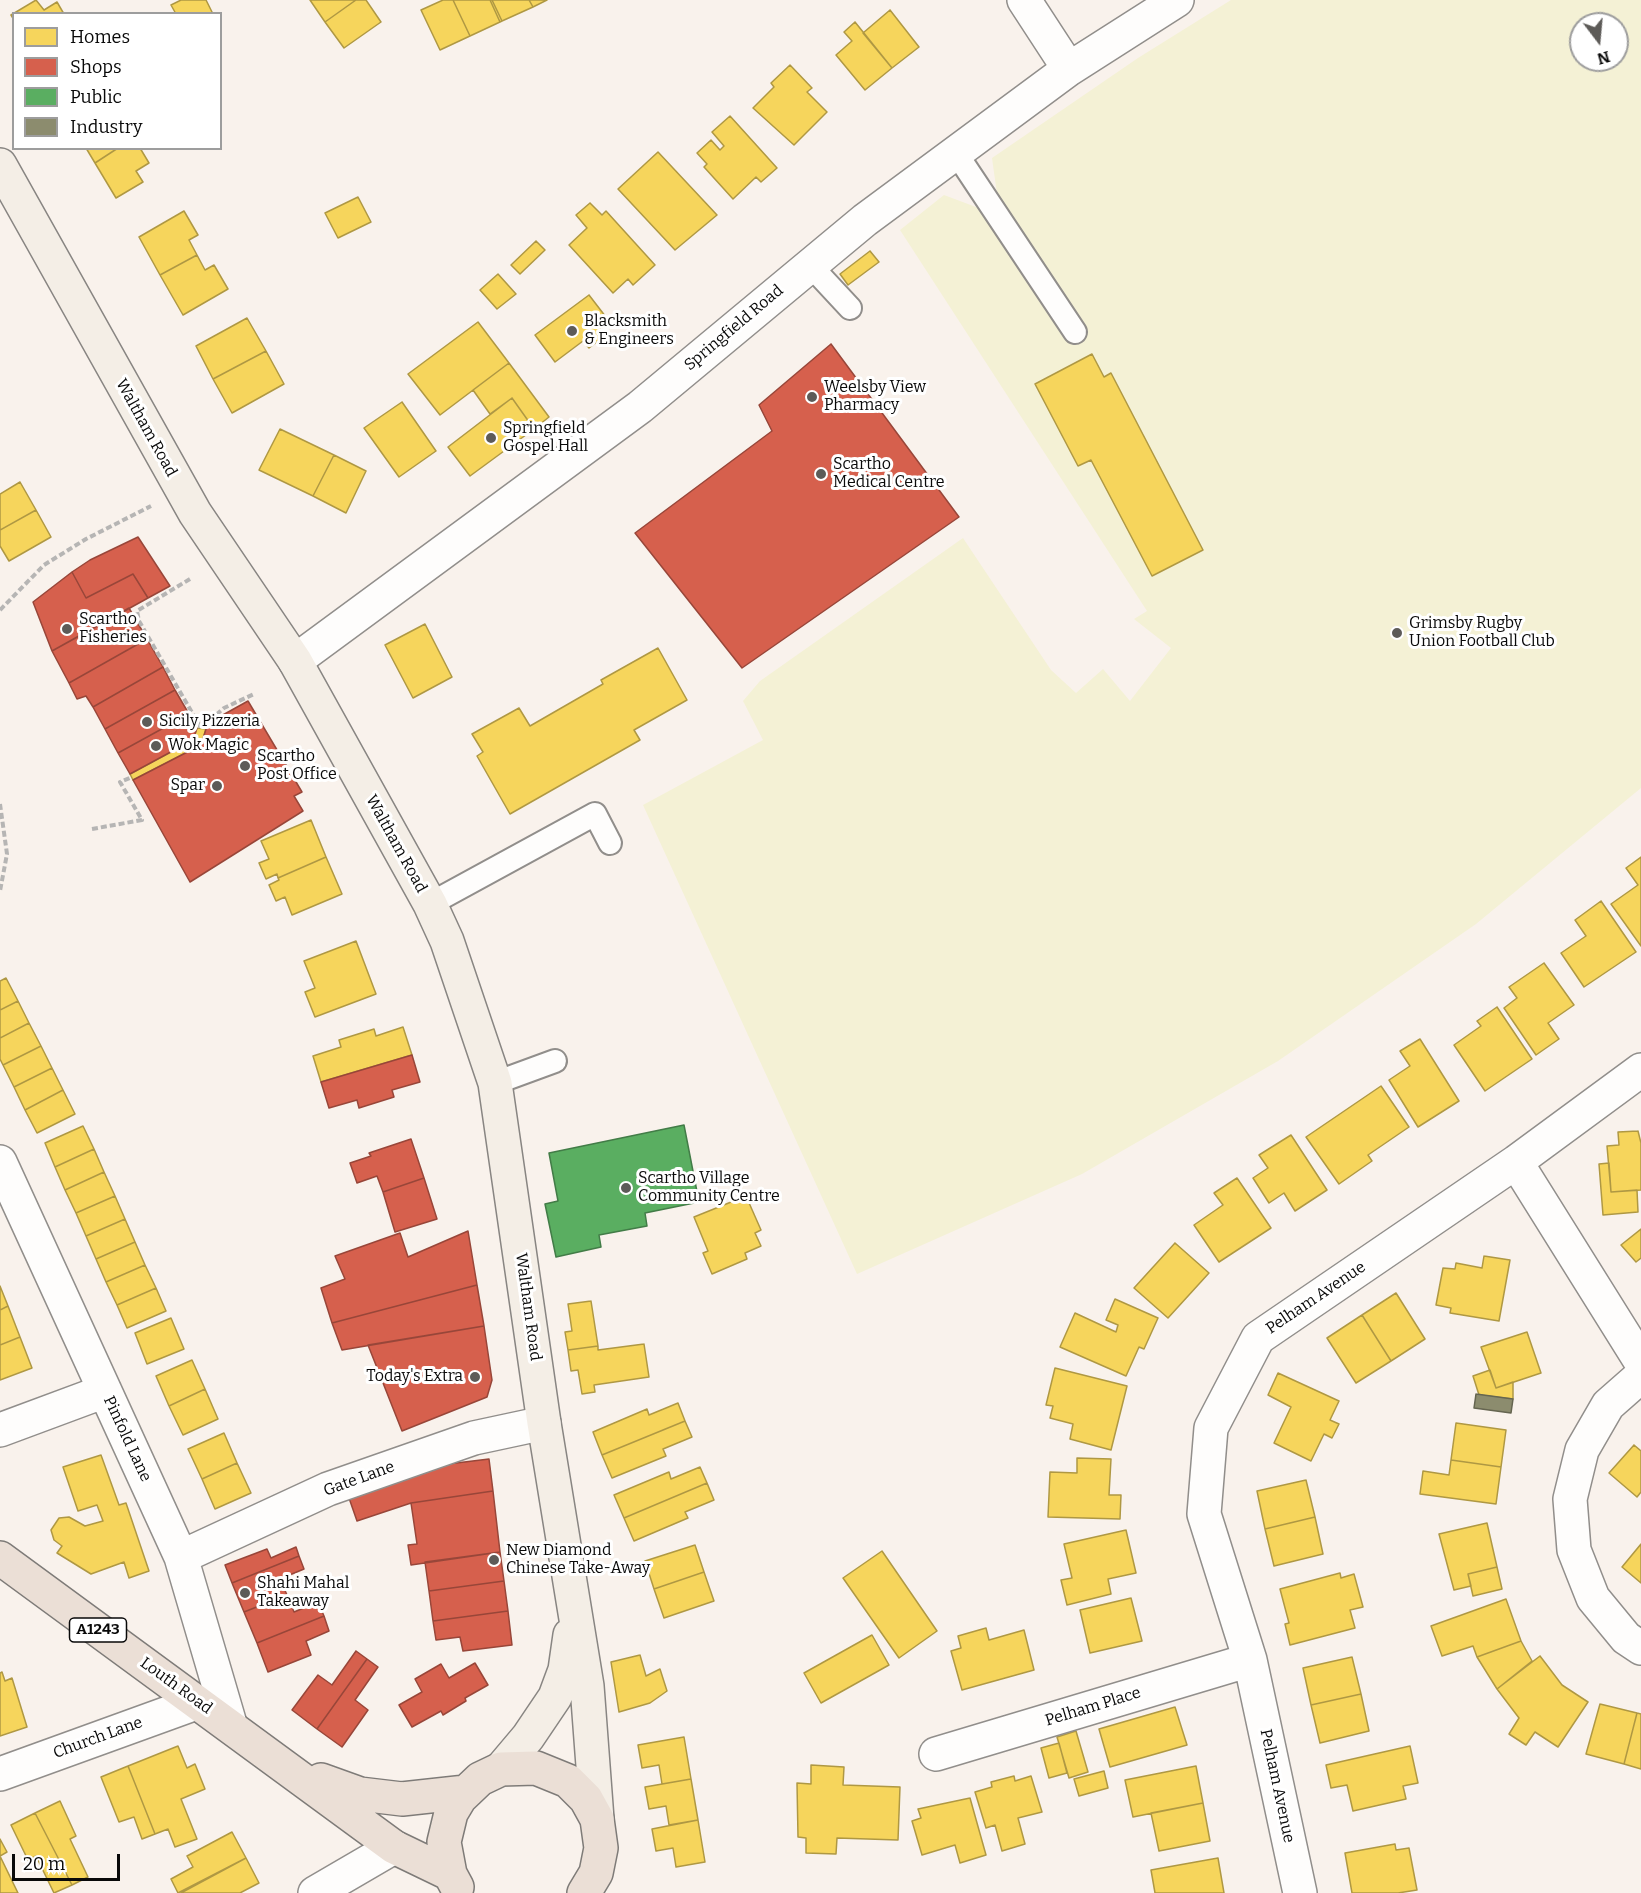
<!DOCTYPE html>
<html>
<head>
<meta charset="utf-8">
<style>
	body { margin:0 }
	#map { position:relative; width:1641px; height:1893px; overflow:hidden; background:#f9f2ec; font-family:Bitter,serif }
	canvas { display:block }
	.legend { position:absolute; left:12px; top:12px; width:210px; height:138px; box-sizing:border-box; background:#fff; border:2px solid #9d9d9d; margin:0; padding:8px 10px; list-style:none; font-size:18px; color:#090909 }
	.legend li { display:flex; align-items:center; gap:12px; height:30px }
	.legend b { width:30px; border:2px solid #9d9d9d }
	.north { position:absolute; left:1569px; top:12px; width:60px; height:60px; box-sizing:border-box; background:#fff; border:2px solid #9d9d9d; border-radius:50%; rotate:164deg; font-size:16px; font-weight:700; line-height:24px; text-align:center; color:#090909 }
	.north::after { content:''; display:block; margin:auto; width:21px; height:27px; background:#5d5b58; clip-path:polygon(50% 0,100% 100%,50% 72%,0 100%) }
	.scale { position:absolute; left:12px; top:1854px; width:108px; height:27px; box-sizing:border-box; border:3px solid #090909; border-top:0; padding-left:8px; font-size:18px; line-height:21px; white-space:nowrap; color:#090909; -webkit-text-stroke:4px #fff; paint-order:stroke }
</style>
</head>
<body>
<div id="map">
<canvas width="1641" height="1893"></canvas>
<ul class="legend">
<li><b style="height:16px;background:#f6d55c"></b>Homes</li>
<li><b style="height:16px;background:#d6604d"></b>Shops</li>
<li><b style="height:16px;background:#5aae61"></b>Public</li>
<li><b style="height:16px;background:#8c8c6e"></b>Industry</li>
</ul>
<div class="north">N</div>
<div class="scale">20 m</div>
</div>
<script>
const context = document.querySelector('canvas').getContext('2d');
context.lineJoin = 'round';
function paint(path, color) {
  context.fillStyle = color;
  context.fill(path, 'evenodd');
}
function shape(rows) {
  const path = new Path2D();
  for (const r of rows) {
    path.moveTo(r[0], r[1]);
    for (let i = 2; i < r.length; i += 2) path.lineTo(r[i], r[i + 1]);
  }
  return path;
}
function strokePath(path, color, width, dash) {
  context.strokeStyle = color;
  context.lineWidth = width;
  context.lineCap = dash ? 'butt' : 'round';
  context.setLineDash(dash || []);
  context.stroke(path);
}
function label(font, color, halo, rows, align = 'center') {
  context.font = font + ' Bitter,serif';
  context.lineWidth = 6;
  context.setLineDash([]);
  context.textBaseline = 'middle';
  context.strokeStyle = halo;
  context.fillStyle = color;
  for (const [text, x, y, turn = 0] of rows) {
    context.save();
    context.translate(x, y);
    context.rotate((+turn || 0) * Math.PI / 180);
    context.textAlign = isNaN(turn) ? turn : align;
    if (halo) context.strokeText(text, 0, 0);
    context.fillText(text, 0, 0);
    context.restore();
  }
}
paint(shape([
	[1231,0,1641,0,1641,788,1476,924,1278,1061,1082,1174,857,1274,643,805,763,740,743,701,760,681,963,538,1051,670,1076,693,1103,669,1130,701,1171,648,1134,619,1147,611,900,230,944,195,976,207,997,194,992,158,1138,58],
	[1581,24,1617,24,1617,60,1581,60]
]), '#f4f1d5');
const homes = shape([
	[36,0,44,10,57,2,64,14,14,14,14,20,11,15,36,0],
	[181,0,206,0,213,14,176,14,171,5,181,0],
	[310,0,356,0,325,22,310,0],
	[356,0,366,0,381,22,344,48,325,22,356,0],
	[443,0,453,0,470,36,440,50,421,10,443,0],
	[453,0,490,0,500,22,470,36,453,0],
	[490,0,492,0,502,21,500,22,490,0],
	[492,0,529,0,533,7,502,21,492,0],
	[529,0,547,0,533,7,529,0],
	[890,10,919,47,892,68,863,33,890,10],
	[855,22,892,68,865,90,836,55,852,41,844,32,855,22],
	[790,65,812,88,807,92,827,112,794,145,753,108,774,87,771,83,790,65],
	[730,116,777,168,761,182,756,177,733,199,704,167,707,164,697,153,711,140,720,150,724,146,712,132,730,116],
	[86,148,118,148,95,163,86,148],
	[118,148,140,148,149,163,136,171,143,182,116,198,95,163,118,148],
	[658,152,717,215,675,250,618,189,658,152],
	[358,197,371,222,338,238,325,213,358,197],
	[590,203,602,215,606,211,655,265,633,285,628,279,613,293,569,245,587,228,576,215,590,203],
	[184,211,198,235,189,240,197,255,160,275,139,237,184,211],
	[536,241,545,250,520,274,511,265,536,241],
	[870,251,879,262,848,285,840,274,870,251],
	[197,255,205,270,214,265,228,289,183,315,160,275,197,255],
	[498,274,516,294,497,309,480,290,498,274],
	[589,295,609,321,600,327,606,335,589,348,583,341,555,362,535,335,589,295],
	[247,318,266,351,213,379,196,346,247,318],
	[478,322,509,363,440,415,408,374,478,322],
	[266,351,284,384,232,413,213,379,266,351],
	[1092,354,1104,377,1111,373,1203,550,1152,576,1091,460,1078,466,1035,384,1092,354],
	[509,363,549,417,534,429,512,398,490,414,473,390,509,363],
	[512,398,534,429,470,476,448,447,512,398],
	[402,402,436,451,399,477,364,428,402,402],
	[280,429,334,455,313,496,259,470,280,429],
	[334,455,366,471,346,513,313,496,334,455],
	[20,482,36,510,0,530,0,494,20,482],
	[36,510,51,537,9,561,0,546,0,530,36,510],
	[425,624,452,677,413,698,385,645,425,624],
	[658,648,687,700,634,730,640,740,510,814,477,756,483,752,472,734,519,708,530,726,603,684,601,680,658,648],
	[197,728,206,729,201,745,133,780,130,774,193,740,197,728],
	[311,820,326,857,278,878,277,874,266,879,259,863,269,859,261,841,311,820],
	[326,857,342,894,292,915,285,897,276,901,269,885,279,880,278,878,326,857],
	[1641,857,1641,946,1611,904,1638,885,1626,868,1641,857],
	[1601,901,1636,952,1584,987,1561,953,1586,936,1575,920,1601,901],
	[356,941,376,994,315,1017,305,992,315,988,304,961,356,941],
	[1544,963,1574,1005,1548,1023,1559,1039,1536,1055,1504,1008,1517,998,1509,987,1544,963],
	[6,978,18,1001,0,1010,0,981,6,978],
	[18,1001,29,1023,0,1038,0,1010,18,1001],
	[1497,1007,1532,1059,1485,1091,1454,1045,1481,1026,1477,1021,1497,1007],
	[29,1023,41,1046,3,1065,0,1059,0,1038,29,1023],
	[403,1027,412,1055,321,1082,313,1056,341,1047,339,1040,374,1029,376,1036,403,1027],
	[1420,1039,1459,1101,1418,1127,1389,1080,1410,1066,1400,1051,1420,1039],
	[41,1046,52,1068,14,1087,3,1065,41,1046],
	[52,1068,63,1090,25,1110,14,1087,52,1068],
	[1381,1086,1409,1127,1368,1155,1372,1161,1339,1184,1306,1137,1381,1086],
	[63,1090,75,1114,37,1133,25,1110,63,1090],
	[83,1126,94,1149,55,1167,45,1143,83,1126],
	[1638,1131,1641,1143,1641,1190,1611,1192,1607,1146,1619,1145,1618,1132,1638,1131],
	[1291,1135,1327,1190,1295,1211,1284,1193,1269,1203,1253,1178,1268,1168,1259,1155,1291,1135],
	[94,1149,104,1172,65,1190,55,1167,94,1149],
	[1609,1163,1611,1192,1637,1190,1638,1212,1603,1215,1599,1164,1609,1163],
	[104,1172,115,1196,76,1213,65,1190,104,1172],
	[1237,1178,1271,1228,1219,1262,1194,1225,1223,1205,1214,1193,1237,1178],
	[115,1196,125,1219,86,1236,76,1213,115,1196],
	[746,1196,761,1230,755,1233,761,1246,745,1253,747,1259,712,1274,703,1253,708,1251,694,1217,746,1196],
	[125,1219,135,1242,96,1259,86,1236,125,1219],
	[1641,1229,1641,1258,1636,1262,1621,1245,1641,1229],
	[135,1242,145,1265,106,1282,96,1259,135,1242],
	[1175,1243,1209,1273,1168,1318,1134,1288,1175,1243],
	[1484,1256,1510,1260,1499,1321,1450,1313,1451,1308,1436,1305,1443,1268,1455,1269,1456,1263,1482,1268,1484,1256],
	[145,1265,156,1288,117,1305,106,1282,145,1265],
	[0,1286,8,1306,0,1310,0,1286],
	[156,1288,166,1311,127,1328,117,1305,156,1288],
	[1396,1293,1425,1339,1391,1361,1362,1315,1396,1293],
	[1115,1299,1158,1318,1144,1349,1139,1347,1126,1376,1060,1347,1075,1313,1116,1332,1118,1325,1106,1320,1115,1299],
	[591,1301,598,1346,568,1350,565,1332,572,1331,568,1304,591,1301],
	[8,1306,20,1337,0,1345,0,1310,8,1306],
	[1362,1315,1391,1361,1356,1383,1327,1338,1362,1315],
	[171,1318,184,1349,147,1364,135,1333,171,1318],
	[1527,1332,1541,1373,1496,1388,1481,1347,1527,1332],
	[20,1337,32,1368,0,1380,0,1345,20,1337],
	[644,1344,649,1377,594,1385,595,1392,582,1394,578,1370,571,1371,568,1350,598,1346,598,1350,644,1344],
	[192,1360,205,1389,169,1406,156,1376,192,1360],
	[1055,1368,1127,1386,1111,1450,1070,1439,1073,1424,1050,1418,1053,1406,1046,1405,1055,1368],
	[1490,1370,1496,1388,1513,1382,1513,1399,1479,1395,1473,1376,1490,1370],
	[1278,1373,1339,1401,1330,1420,1339,1424,1332,1438,1324,1434,1311,1461,1274,1443,1291,1407,1268,1395,1278,1373],
	[205,1389,218,1419,183,1435,169,1406,205,1389],
	[678,1403,685,1421,602,1455,593,1432,647,1409,649,1415,678,1403],
	[685,1421,692,1437,663,1449,666,1456,612,1478,602,1455,685,1421],
	[1456,1423,1506,1430,1501,1467,1451,1460,1456,1423],
	[224,1433,237,1463,202,1479,188,1449,224,1433],
	[1634,1445,1641,1451,1641,1492,1637,1497,1609,1473,1634,1445],
	[101,1455,119,1505,126,1503,149,1571,129,1578,124,1562,91,1574,57,1553,62,1546,54,1540,51,1530,59,1518,69,1517,85,1526,103,1521,97,1505,78,1511,63,1467,101,1455],
	[1077,1458,1111,1459,1109,1495,1121,1495,1120,1519,1048,1517,1050,1472,1077,1473,1077,1458],
	[1451,1460,1501,1467,1496,1504,1420,1494,1423,1471,1449,1475,1451,1460],
	[237,1463,251,1493,215,1509,202,1479,237,1463],
	[700,1467,707,1483,624,1518,614,1495,669,1472,671,1479,700,1467],
	[1306,1480,1315,1517,1265,1529,1257,1491,1306,1480],
	[707,1483,714,1500,685,1512,688,1518,634,1541,624,1518,707,1483],
	[1315,1517,1323,1554,1274,1566,1265,1529,1315,1517],
	[1487,1523,1497,1567,1468,1574,1471,1586,1454,1590,1439,1534,1487,1523],
	[1126,1530,1136,1573,1108,1579,1111,1594,1067,1605,1061,1580,1072,1578,1064,1544,1126,1530],
	[1641,1544,1641,1583,1622,1567,1641,1544],
	[695,1545,704,1572,654,1589,645,1561,695,1545],
	[882,1551,937,1631,899,1658,843,1578,882,1551],
	[1497,1567,1502,1589,1473,1596,1468,1574,1497,1567],
	[704,1572,714,1601,664,1618,654,1589,704,1572],
	[1340,1573,1341,1578,1354,1574,1363,1607,1350,1610,1355,1628,1290,1645,1285,1624,1289,1623,1280,1589,1340,1573],
	[1131,1598,1142,1641,1090,1653,1080,1610,1131,1598],
	[1506,1599,1521,1641,1477,1657,1473,1646,1442,1656,1431,1626,1506,1599],
	[986,1628,989,1640,1024,1630,1034,1670,962,1690,951,1651,961,1648,958,1636,986,1628],
	[872,1635,889,1665,821,1703,804,1673,872,1635],
	[1521,1641,1532,1661,1497,1689,1477,1657,1521,1641],
	[640,1655,646,1676,660,1669,667,1691,650,1703,619,1712,611,1662,640,1655],
	[1540,1656,1562,1685,1588,1702,1558,1747,1535,1732,1526,1745,1509,1734,1519,1718,1497,1689,1540,1656],
	[1352,1657,1361,1694,1311,1705,1303,1668,1352,1657],
	[2,1672,5,1681,12,1678,27,1727,0,1736,0,1673,2,1672],
	[1361,1694,1369,1731,1320,1743,1311,1705,1361,1694],
	[1600,1704,1637,1713,1624,1764,1586,1754,1600,1704],
	[1175,1707,1187,1745,1110,1767,1099,1729,1175,1707],
	[1637,1713,1641,1714,1641,1769,1624,1764,1637,1713],
	[1076,1731,1088,1772,1069,1778,1057,1737,1076,1731],
	[684,1737,691,1779,662,1784,659,1765,642,1768,638,1745,684,1737],
	[1059,1743,1067,1773,1049,1778,1041,1748,1059,1743],
	[178,1746,187,1768,195,1764,205,1789,181,1799,197,1839,175,1847,168,1829,155,1834,128,1766,178,1746],
	[1410,1746,1418,1783,1403,1786,1406,1799,1353,1811,1347,1785,1331,1788,1326,1765,1410,1746],
	[811,1765,844,1767,843,1785,900,1787,898,1840,837,1838,836,1854,806,1853,806,1838,798,1837,797,1783,811,1784,811,1765],
	[128,1766,155,1834,142,1839,134,1817,119,1822,101,1777,128,1766],
	[1196,1766,1203,1803,1133,1817,1125,1780,1196,1766],
	[1104,1771,1108,1788,1079,1796,1074,1779,1104,1771],
	[1014,1776,1015,1781,1031,1776,1042,1812,1018,1818,1025,1844,1002,1851,995,1825,986,1828,975,1792,992,1787,991,1782,1014,1776],
	[691,1779,698,1820,669,1825,666,1806,649,1809,645,1787,691,1779],
	[970,1798,986,1855,960,1863,955,1845,922,1855,912,1821,921,1818,918,1809,970,1798],
	[60,1801,76,1836,70,1839,88,1877,72,1885,35,1813,60,1801],
	[1203,1803,1210,1841,1159,1851,1151,1813,1203,1803],
	[35,1813,72,1885,54,1893,36,1856,28,1860,11,1825,35,1813],
	[698,1820,705,1862,676,1867,673,1848,656,1851,652,1829,698,1820],
	[232,1832,246,1858,178,1893,171,1879,193,1867,187,1856,232,1832],
	[0,1839,7,1852,0,1856,18,1893,0,1893,0,1839],
	[1395,1844,1396,1850,1409,1848,1417,1890,1398,1893,1352,1893,1345,1853,1395,1844],
	[246,1858,259,1883,240,1893,181,1893,246,1858],
	[1218,1858,1224,1893,1155,1893,1151,1870,1218,1858]
]);
paint(homes, '#f6d55c');
strokePath(homes, '#af9843', 1.5);
const shops = shape([
	[831,344,959,517,742,668,635,533,772,431,759,405,831,344],
	[138,537,170,586,148,598,133,574,86,598,72,572,90,560,138,537],
	[72,572,86,598,133,574,148,598,52,651,33,602,72,572],
	[129,608,147,639,69,683,52,651,129,608],
	[147,639,163,667,93,707,86,696,77,699,69,683,147,639],
	[163,667,175,690,105,729,93,707,163,667],
	[175,690,189,714,118,753,105,729,175,690],
	[248,701,302,792,294,796,303,811,190,882,133,780,201,745,206,729,221,716,248,701],
	[189,714,197,728,193,740,130,774,118,753,189,714],
	[412,1055,420,1082,392,1090,394,1097,359,1108,357,1100,329,1108,321,1082,412,1055],
	[411,1139,424,1178,383,1192,377,1176,357,1183,350,1163,371,1156,369,1153,411,1139],
	[424,1178,437,1219,395,1232,383,1192,424,1178],
	[468,1231,477,1285,332,1323,321,1288,345,1279,335,1256,400,1233,408,1257,468,1231],
	[477,1285,484,1326,342,1350,332,1323,477,1285],
	[484,1326,492,1380,487,1397,402,1431,368,1345,484,1326],
	[489,1459,493,1491,411,1503,357,1521,349,1498,440,1465,489,1459],
	[493,1491,500,1552,411,1565,408,1545,417,1544,411,1503,493,1491],
	[296,1547,299,1556,232,1583,225,1565,267,1549,271,1558,296,1547],
	[500,1552,504,1581,429,1591,425,1562,500,1552],
	[299,1556,304,1569,280,1579,287,1595,244,1612,232,1583,299,1556],
	[504,1581,508,1611,433,1621,429,1591,504,1581],
	[287,1595,294,1612,318,1602,324,1616,257,1643,244,1612,287,1595],
	[508,1611,512,1645,463,1651,460,1637,436,1640,433,1621,508,1611],
	[324,1616,329,1631,306,1641,311,1655,268,1672,257,1643,324,1616],
	[356,1651,367,1659,317,1729,292,1710,318,1675,332,1685,356,1651],
	[367,1659,378,1667,355,1700,368,1710,342,1747,317,1729,367,1659],
	[475,1663,488,1685,465,1698,466,1701,443,1715,441,1711,412,1727,399,1705,422,1692,415,1679,441,1664,449,1678,475,1663]
]);
paint(shops, '#d6604d');
strokePath(shops, '#984639', 1.5);
const public = shape([
	[684,1125,699,1202,645,1213,647,1226,599,1235,601,1247,556,1257,545,1204,558,1201,549,1153,684,1125]
]);
paint(public, '#5aae61');
strokePath(public, '#427c47', 1.5);
const industry = shape([
	[1476,1394,1513,1399,1511,1413,1474,1408,1476,1394]
]);
paint(industry, '#8c8c6e');
strokePath(industry, '#656550', 1.5);
const service = shape([
	[956,153,1075,332],
	[810,265,850,308],
	[430,904,595,814,610,843],
	[495,1083,555,1061]
]);
const minor = shape([
	[1024,0,1069,69],
	[295,661,640,407,865,220,1069,69,1177,0],
	[0,1162,181,1557,230,1724],
	[1516,1162,1641,1362],
	[1641,1376,1608,1405,1582,1450,1570,1499,1574,1550,1593,1598,1626,1638,1641,1648],
	[0,1430,105,1391],
	[181,1557,328,1489,474,1438,544,1423],
	[936,1754,1250,1660],
	[0,1774,196,1703],
	[315,1893,394,1847],
	[1300,1893,1250,1660,1204,1514,1211,1428,1258,1338,1516,1162,1641,1070]
]);
const secondary = shape([
	[0,165,195,513,295,661,430,904,447,941,495,1083,544,1423,587,1686,597,1819],
	[501,1769,528,1737,555,1697,565,1670,570,1635]
]);
const primary = shape([
	[0,1558,394,1847,450,1874],
	[321,1780,360,1794,402,1799,466,1792],
	[457,1887,450,1874,444,1842,451,1813,460,1798,480,1779,501,1769,536,1768,568,1781,586,1799,597,1819,601,1848,596,1873,584,1893]
]);
strokePath(service, '#918e8b', 26);
strokePath(minor, '#918e8b', 36);
strokePath(secondary, '#888582', 36);
strokePath(primary, '#7e7b78', 36);
strokePath(shape([
	[190,579,137,611,139,621,201,728,224,708,254,694],
	[0,610,44,565,86,539,151,506],
	[0,804,7,854,0,891],
	[92,829,142,820,120,782,132,777]
]), '#b6b5b4', 4, [6, 3]);
strokePath(service, '#fefdfc', 22);
strokePath(minor, '#fefdfc', 33);
strokePath(secondary, '#f4eee6', 33);
strokePath(primary, '#ebdfd6', 33);
for (const [x, y, r, color] of [
	[572,331,6,"#5d5b58"],
	[812,397,6,"#5d5b58"],
	[491,438,6,"#5d5b58"],
	[821,474,6,"#5d5b58"],
	[67,629,6,"#5d5b58"],
	[1397,633,6,"#5d5b58"],
	[147,722,6,"#5d5b58"],
	[156,746,6,"#5d5b58"],
	[245,766,6,"#5d5b58"],
	[217,786,6,"#5d5b58"],
	[626,1188,6,"#5d5b58"],
	[475,1377,6,"#5d5b58"],
	[494,1560,6,"#5d5b58"],
	[245,1593,6,"#5d5b58"]
]) {
  const dot = new Path2D();
  dot.arc(x, y, r, 0, 2 * Math.PI);
  context.fillStyle = color;
  context.fill(dot);
  strokePath(dot, '#fff', 2);
}
for (const [x, y, w] of [
	[98,1630,57]
]) {
  const box = new Path2D();
  box.roundRect(x - w / 2, y - 12, w, 24, 4.5);
  context.fillStyle = '#fff';
  context.fill(box);
  strokePath(box, '#090909', 1.5);
}
label('bold 15px', '#090909', null, [
	["A1243",98,1630]
]);
label('16px', '#090909', '#fff', [
	["Blacksmith",584,322],
	["& Engineers",584,340],
	["Weelsby View",824,388],
	["Pharmacy",824,406],
	["Springfield",503,429],
	["Gospel Hall",503,447],
	["Scartho",833,465],
	["Medical Centre",833,483],
	["Scartho",79,620],
	["Fisheries",79,638],
	["Grimsby Rugby",1409,624],
	["Union Football Club",1409,642],
	["Sicily Pizzeria",159,722],
	["Wok Magic",168,746],
	["Scartho",257,757],
	["Post Office",257,775],
	["Spar",205,786,"right"],
	["Scartho Village",638,1179],
	["Community Centre",638,1197],
	["Today's Extra",463,1377,"right"],
	["New Diamond",506,1551],
	["Chinese Take-Away",506,1569],
	["Shahi Mahal",257,1584],
	["Takeaway",257,1602]
], 'left');
label('16px', '#090909', '#fff', [
	["Springfield Road",734,328,-40],
	["Waltham Road",146,428,61],
	["Waltham Road",396,844,61],
	["Pelham Avenue",1316,1298,-34],
	["Waltham Road",528,1307,82],
	["Pinfold Lane",127,1439,65],
	["Gate Lane",359,1479,-20],
	["Louth Road",176,1686,36],
	["Pelham Place",1093,1707,-17],
	["Church Lane",98,1738,-20],
	["Pelham Avenue",1277,1786,78]
]);
</script>
</body>
</html>
